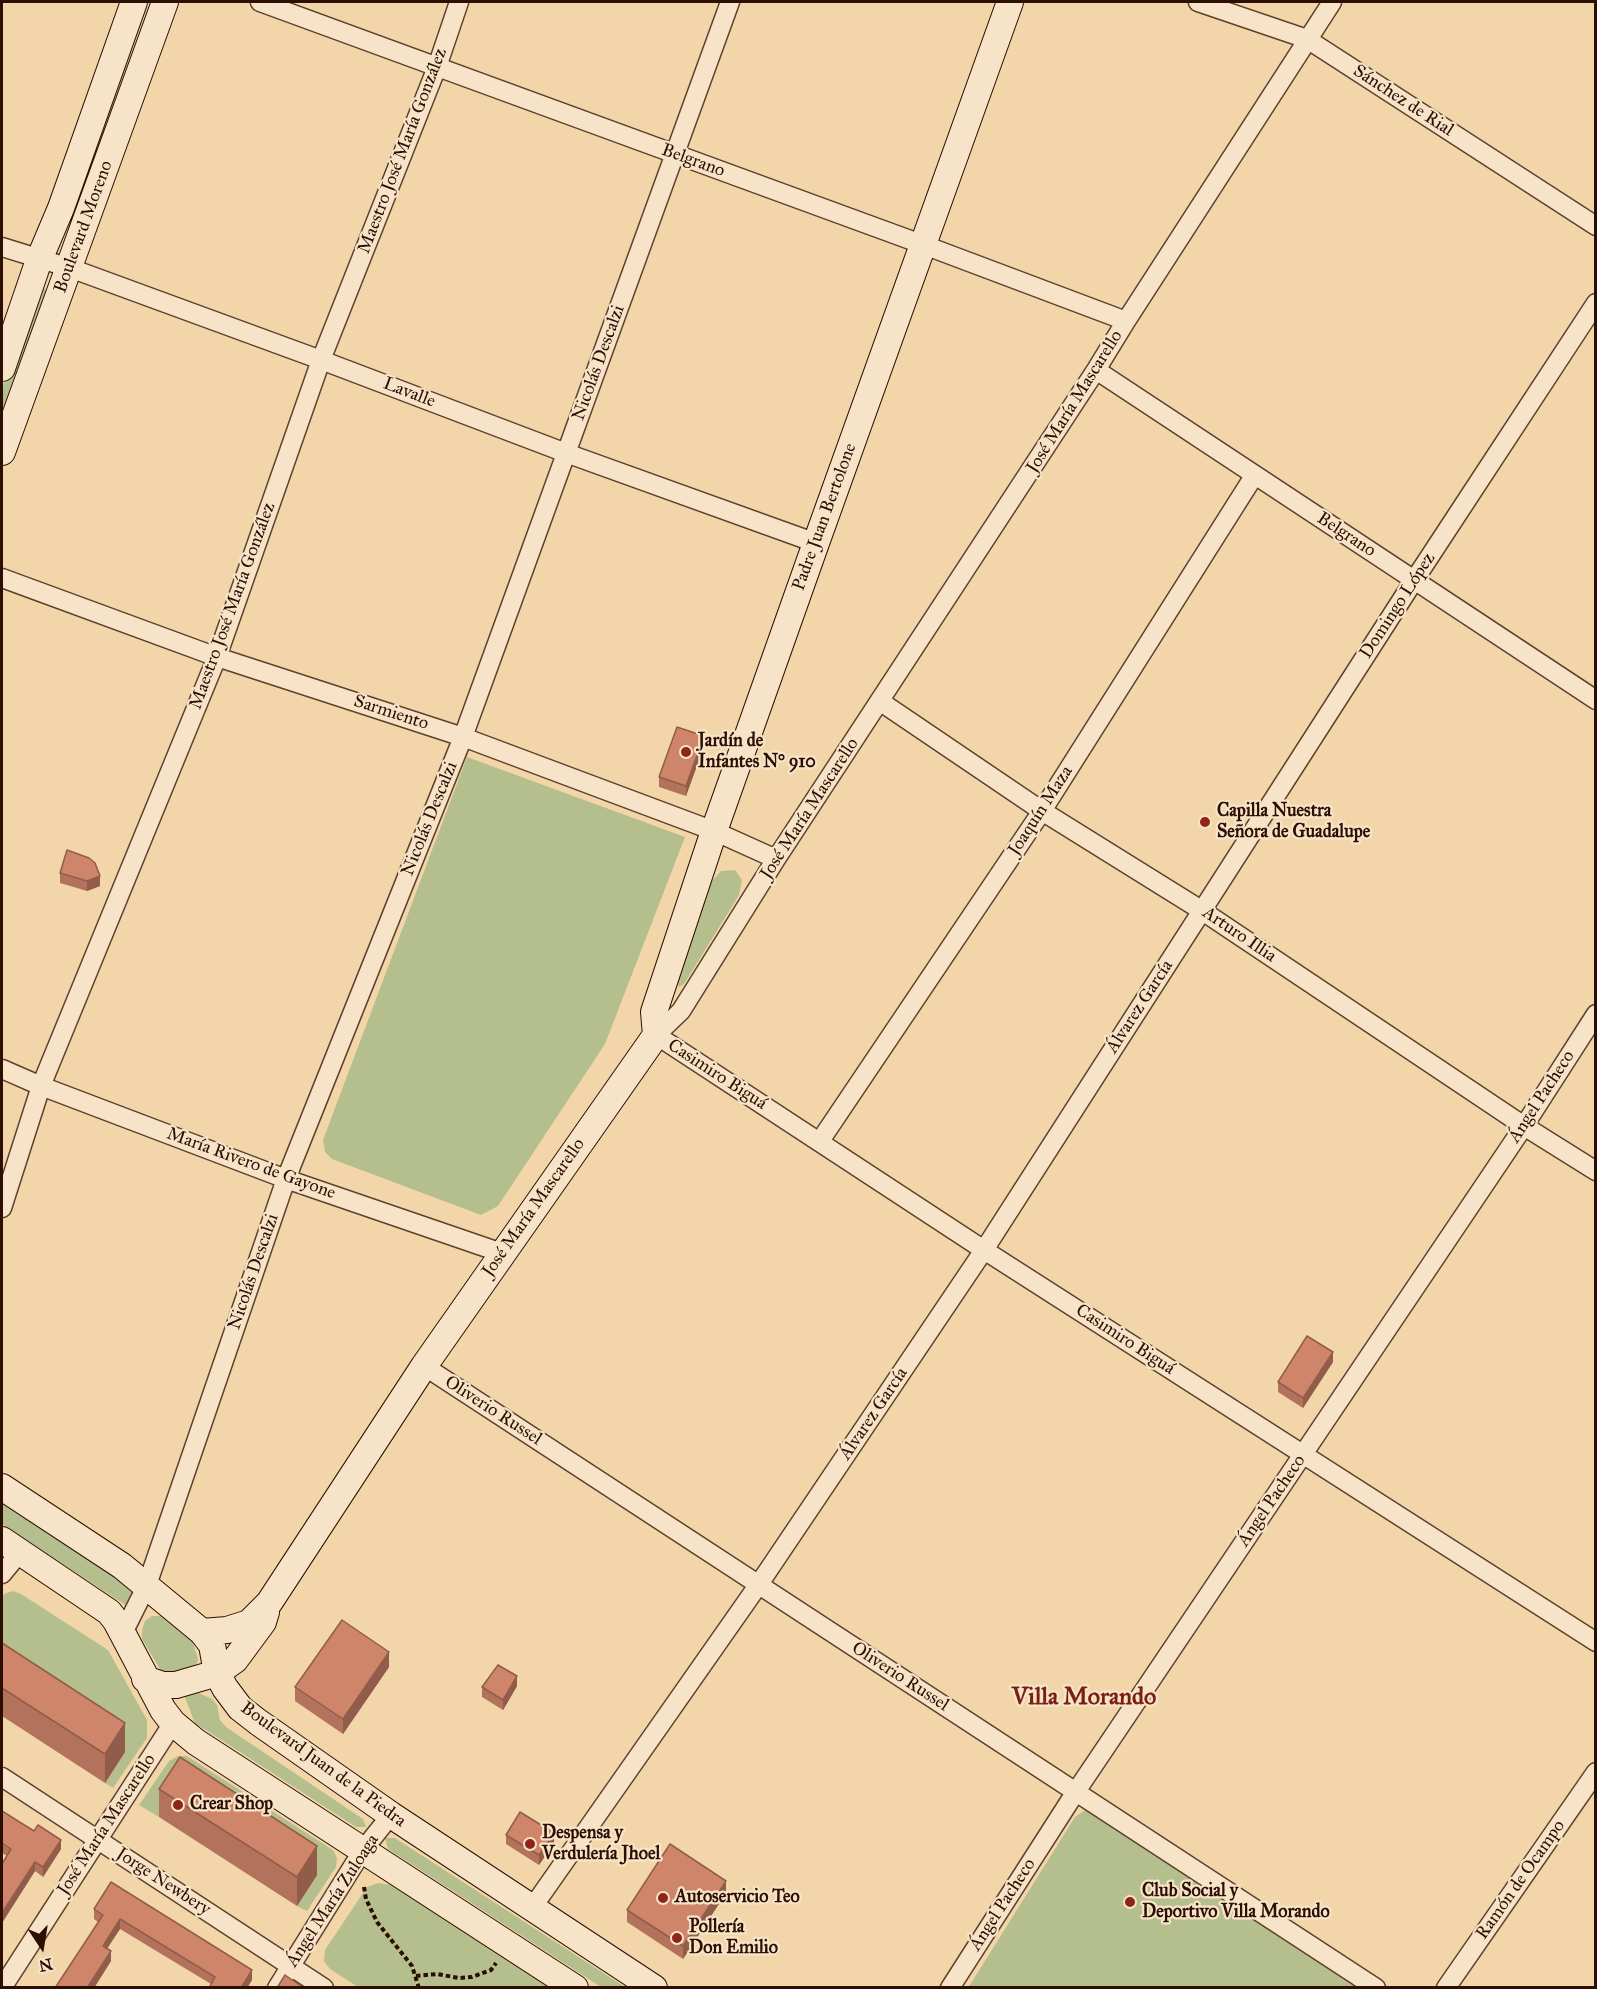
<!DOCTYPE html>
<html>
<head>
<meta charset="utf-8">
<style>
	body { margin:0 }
	#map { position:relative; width:1597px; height:1989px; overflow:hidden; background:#f2d6aa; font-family:"IM FELL Great Primer",serif }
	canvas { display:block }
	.frame { position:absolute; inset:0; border:3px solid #2c0e02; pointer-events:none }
	.north { position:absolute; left:12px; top:1917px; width:60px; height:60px; -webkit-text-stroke:4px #f7e4c8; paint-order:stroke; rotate:168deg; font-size:16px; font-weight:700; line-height:24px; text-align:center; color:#2c0e02 }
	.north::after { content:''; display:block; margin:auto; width:21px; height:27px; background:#2c0e02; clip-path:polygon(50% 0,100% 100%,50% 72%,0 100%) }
</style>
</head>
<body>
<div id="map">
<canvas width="1597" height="1989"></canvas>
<div class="frame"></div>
<div class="north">N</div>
</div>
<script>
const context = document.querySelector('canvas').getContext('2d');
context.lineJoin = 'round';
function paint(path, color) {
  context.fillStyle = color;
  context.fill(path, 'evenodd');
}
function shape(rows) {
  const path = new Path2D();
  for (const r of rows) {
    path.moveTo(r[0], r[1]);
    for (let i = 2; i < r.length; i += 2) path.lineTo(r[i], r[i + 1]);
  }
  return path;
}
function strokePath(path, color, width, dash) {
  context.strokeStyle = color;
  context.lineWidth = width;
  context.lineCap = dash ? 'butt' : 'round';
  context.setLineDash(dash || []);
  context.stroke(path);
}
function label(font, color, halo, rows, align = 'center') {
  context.font = font + ' "IM FELL Great Primer",serif';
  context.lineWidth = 4.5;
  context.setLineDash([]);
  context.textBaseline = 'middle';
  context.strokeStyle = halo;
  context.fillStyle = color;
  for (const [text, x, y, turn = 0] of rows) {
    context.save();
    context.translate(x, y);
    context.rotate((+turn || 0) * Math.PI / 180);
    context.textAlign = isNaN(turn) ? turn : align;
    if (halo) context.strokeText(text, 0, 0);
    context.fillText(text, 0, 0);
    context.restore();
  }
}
paint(shape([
	[39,287,50,291,2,422,2,389],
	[467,757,685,837,605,1044,498,1206,481,1215,332,1159,325,1152,323,1140],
	[735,870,742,880,739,895,684,984,679,987,677,980,711,882,721,871],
	[2,1500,137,1588,130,1608,2,1524],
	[13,1591,21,1594,108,1650,147,1720,147,1738,113,1788,105,1783,125,1752,2,1671,2,1597,4,1594],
	[152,1616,165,1616,192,1640,198,1659,196,1667,190,1673,163,1674,142,1639,142,1630,145,1621],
	[182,1690,192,1690,212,1699,217,1705,220,1720,226,1727,363,1819,366,1827,356,1827,195,1723],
	[178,1756,187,1756,333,1850,337,1858,336,1867,307,1911,297,1906,317,1874,179,1786,159,1817,139,1805,169,1761],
	[1088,1808,1369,1988,968,1988,1075,1817],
	[385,1838,395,1838,625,1987,601,1987,388,1849],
	[378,1883,391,1885,552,1987,358,1987,330,1969,324,1961,325,1950,367,1887]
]), '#b4bf8d');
const street = shape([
	[260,2,924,245,1126,321],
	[1198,2,1307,39,1596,226],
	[1332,2,1126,321,1096,370,776,859,681,1011,656,1035,984,1250,1596,1642],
	[2,247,70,268,321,360,566,453,816,543],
	[1096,370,1596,700],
	[2,578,217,657,463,737,714,831,776,859],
	[881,702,1042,811,1201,910,1524,1126,1596,1171],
	[2,1069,41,1086,286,1179,502,1253],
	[820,1141,1042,811,1254,476],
	[2,1208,41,1086,217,657,321,360,437,67,459,2],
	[424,1366,1376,1988],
	[2,1574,20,1552],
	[123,1633,147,1585,286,1179,463,737,730,2],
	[2,1777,324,1988],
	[532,1908,759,1584,984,1250,1415,579,1596,303],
	[2,1988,173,1723],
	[277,1988,363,1850,391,1815],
	[950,1988,1075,1793,1524,1126,1596,1014],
	[1446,1988,1596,1772]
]);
const secondary = shape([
	[2,368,39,260,61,208,134,2],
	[2,452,165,2],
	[2,1487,122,1566,202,1632,212,1645,217,1673,225,1688,240,1708,258,1722,391,1815,654,1988],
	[2,1540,109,1612,116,1621,163,1710,173,1723,196,1742,575,1988],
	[202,1632,227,1630,249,1623,269,1603,424,1366,656,1035,654,1012,714,831,816,543,1010,2],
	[145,1679,163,1685,176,1685,217,1673,235,1660,263,1622,266,1612]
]);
strokePath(street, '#5e402c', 21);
strokePath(secondary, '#2c0e02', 28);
strokePath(shape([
	[364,1887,366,1899,377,1922,412,1966,419,1988],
	[416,1976,437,1974,459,1978,472,1977,491,1970,496,1963]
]), '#2c0e02', 4, [4.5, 3]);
strokePath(street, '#f7e4c8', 18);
strokePath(secondary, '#f7e4c8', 26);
paint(shape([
	[704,746,686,796,659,787,659,777],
	[67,850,100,886,87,891,60,883,60,873],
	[1333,1362,1303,1408,1278,1392,1278,1382],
	[2,1643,125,1752,105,1783,2,1716],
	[389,1667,343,1734,295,1701,295,1687],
	[517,1686,503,1710,482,1697,482,1687],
	[159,1789,317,1875,297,1906,159,1817],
	[2,1811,61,1849,43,1877,35,1871,2,1923,2,1864,7,1856,2,1853],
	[506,1835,554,1843,539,1865,506,1844],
	[111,1882,252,1980,247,1988,209,1988,211,1984,120,1929,107,1948,111,1961,94,1988,55,1988,98,1922,94,1919,94,1909],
	[726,1893,683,1959,627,1922,627,1910]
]), '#b2725b');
paint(shape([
	[704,736,704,746,686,796,686,786],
	[100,876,100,886,87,891,87,881],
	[1333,1352,1333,1362,1303,1408,1303,1398],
	[389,1652,389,1667,343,1734,343,1719],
	[517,1676,517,1686,503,1710,503,1700],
	[125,1723,125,1752,105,1783,105,1754],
	[554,1833,554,1843,539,1865,539,1855],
	[61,1840,61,1849,43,1877,43,1867],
	[317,1846,317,1875,297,1906,297,1877],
	[35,1862,35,1871,2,1923,2,1913],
	[726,1881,726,1893,683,1959,683,1946],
	[120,1919,120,1929,103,1955,103,1946],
	[111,1951,111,1961,94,1988,87,1988],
	[252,1970,252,1980,247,1988,241,1988]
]), '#915d4a');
const building = shape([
	[677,727,704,736,686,786,659,777,677,727],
	[67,850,89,858,95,863,100,876,87,881,60,873,67,850],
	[1307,1336,1333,1352,1303,1398,1278,1382,1307,1336],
	[342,1620,389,1652,343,1719,295,1687,342,1620],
	[2,1643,125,1723,105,1754,2,1688,2,1643],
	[498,1665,517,1676,503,1700,482,1687,498,1665],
	[180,1757,317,1846,297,1877,159,1789,180,1757],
	[2,1811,34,1831,38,1825,61,1840,43,1867,35,1862,2,1913,2,1864,11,1849,2,1843,2,1811],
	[520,1812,554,1833,539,1855,506,1835,520,1812],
	[670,1844,726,1881,683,1946,627,1910,670,1844],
	[111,1882,252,1970,241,1988,209,1988,215,1977,120,1919,103,1946,111,1951,87,1988,55,1988,103,1915,94,1909,111,1882],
	[285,1975,304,1988,277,1988,285,1975]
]);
paint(building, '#cf856a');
strokePath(building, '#915d4a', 1.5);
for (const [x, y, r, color] of [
	[686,752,6,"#8f2418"],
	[1205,822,6,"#8f2418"],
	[178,1805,6,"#8f2418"],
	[530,1844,6,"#8f2418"],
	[663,1898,6,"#8f2418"],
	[1130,1902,6,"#8f2418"],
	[677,1938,6,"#8f2418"]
]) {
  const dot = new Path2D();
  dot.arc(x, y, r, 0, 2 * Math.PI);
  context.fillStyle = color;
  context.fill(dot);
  strokePath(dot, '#f7e4c8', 2);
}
label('18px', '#2c0e02', '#f7e4c8', [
	["Sánchez de Rial",1403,101,33],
	["Maestro José María González",403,151,-69],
	["Belgrano",693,161,20],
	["Boulevard Moreno",84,227,-70],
	["Nicolás Descalzi",599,363,-70],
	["Lavalle",409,393,21],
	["José María Mascarello",1075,402,-58],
	["Padre Juan Bertolone",825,517,-70],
	["Belgrano",1346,535,33],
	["Maestro José María González",233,606,-70],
	["Domingo López",1398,606,-57],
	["Sarmiento",391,713,18],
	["José María Mascarello",810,809,-57],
	["Joaquín Maza",1041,811,-57],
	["Nicolás Descalzi",430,819,-68],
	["Arturo Illia",1239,935,34],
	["Álvarez García",1140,1007,-57],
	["Casimiro Biguá",717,1075,33],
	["Ángel Pacheco",1542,1097,-57],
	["María Rivero de Gayone",251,1164,20],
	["José María Mascarello",534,1208,-55],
	["Nicolás Descalzi",254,1272,-71],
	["Casimiro Biguá",1125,1340,33],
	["Oliverio Russel",493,1411,33],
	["Álvarez García",874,1414,-56],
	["Ángel Pacheco",1272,1501,-56],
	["Oliverio Russel",900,1677,33],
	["Boulevard Juan de la Piedra",323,1765,36],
	["José María Mascarello",107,1825,-57],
	["Ramón de Ocampo",1521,1880,-55],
	["Jorge Newbery",163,1882,33],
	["Ángel María Zuloaga",333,1901,-57],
	["Ángel Pacheco",1003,1905,-57]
]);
label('bold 18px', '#2c0e02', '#f7e4c8', [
	["Jardín de",698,742],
	["Infantes N° 910",698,763],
	["Capilla Nuestra",1217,812],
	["Señora de Guadalupe",1217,833],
	["Crear Shop",190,1805],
	["Despensa y",542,1834],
	["Verdulería Jhoel",542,1855],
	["Club Social y",1142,1892],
	["Deportivo Villa Morando",1142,1913],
	["Autoservicio Teo",675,1898],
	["Pollería",689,1928],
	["Don Emilio",689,1949]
], 'left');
label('bold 24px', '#7a1f14', '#f7e4c8', [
	["Villa Morando",1084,1698]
]);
</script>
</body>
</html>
